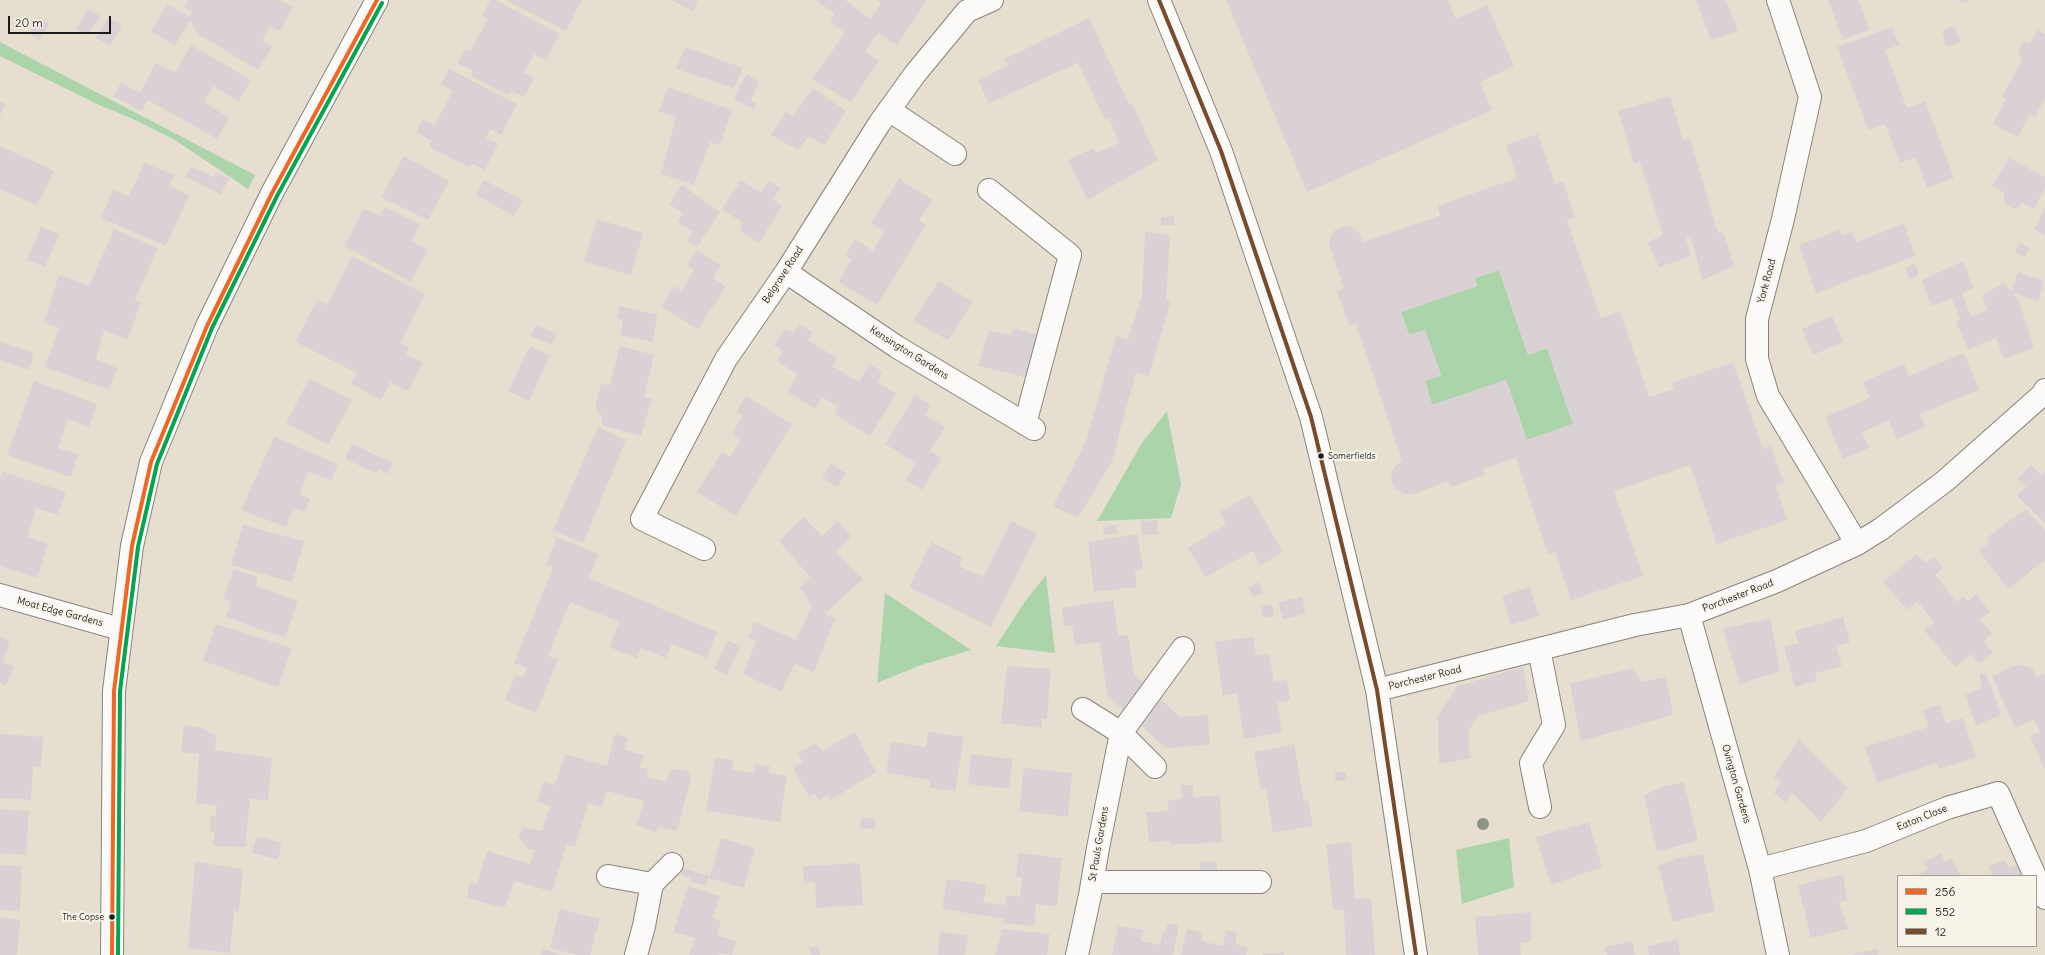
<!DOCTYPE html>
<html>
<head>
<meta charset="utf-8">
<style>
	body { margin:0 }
	#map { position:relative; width:2045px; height:955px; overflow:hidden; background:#e6dfcf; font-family:Delius,sans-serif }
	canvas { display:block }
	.legend { position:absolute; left:1897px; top:875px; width:140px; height:72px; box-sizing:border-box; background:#f7f3e8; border:1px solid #9f9d96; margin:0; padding:5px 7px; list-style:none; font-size:12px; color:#1c1c1c }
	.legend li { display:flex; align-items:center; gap:8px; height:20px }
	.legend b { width:20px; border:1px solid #9f9d96 }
	.scale { position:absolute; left:8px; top:16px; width:103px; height:18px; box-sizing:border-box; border:2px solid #1c1c1c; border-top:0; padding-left:5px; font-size:12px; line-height:14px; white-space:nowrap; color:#1c1c1c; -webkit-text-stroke:3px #f7f3e8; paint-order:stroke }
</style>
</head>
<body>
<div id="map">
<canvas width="2045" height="955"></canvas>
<ul class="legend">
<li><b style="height:5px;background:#f26522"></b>256</li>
<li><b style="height:5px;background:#00a651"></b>552</li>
<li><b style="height:5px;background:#7a4b2a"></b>12</li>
</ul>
<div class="scale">20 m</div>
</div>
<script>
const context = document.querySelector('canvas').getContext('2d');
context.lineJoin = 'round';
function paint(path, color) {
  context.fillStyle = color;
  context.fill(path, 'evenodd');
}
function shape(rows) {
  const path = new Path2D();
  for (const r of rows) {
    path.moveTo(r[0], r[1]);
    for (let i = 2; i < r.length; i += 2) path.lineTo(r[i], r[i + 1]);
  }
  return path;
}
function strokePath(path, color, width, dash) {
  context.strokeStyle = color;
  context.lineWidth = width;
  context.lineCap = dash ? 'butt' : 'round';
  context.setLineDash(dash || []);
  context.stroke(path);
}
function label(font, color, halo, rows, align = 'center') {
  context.font = font + ' Delius,sans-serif';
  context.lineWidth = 4;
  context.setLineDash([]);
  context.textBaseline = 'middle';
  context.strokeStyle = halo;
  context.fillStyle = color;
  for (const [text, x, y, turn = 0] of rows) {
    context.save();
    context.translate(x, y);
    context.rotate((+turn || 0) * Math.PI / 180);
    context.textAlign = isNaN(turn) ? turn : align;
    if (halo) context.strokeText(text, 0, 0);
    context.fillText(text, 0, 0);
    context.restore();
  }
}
paint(shape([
	[0,42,255,175,248,189,175,140,131,118,99,105,0,56],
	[1499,270,1528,355,1547,348,1573,424,1527,440,1506,380,1432,405,1425,381,1441,375,1425,330,1409,335,1401,312,1477,286,1475,278],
	[1167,411,1181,484,1171,518,1097,521,1142,443],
	[1046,575,1055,653,996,646,1026,600],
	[885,593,971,650,921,665,877,683],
	[1509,838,1514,887,1462,904,1456,850]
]), '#abd4aa');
paint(shape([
	[188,0,280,0,293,7,280,31,270,26,262,41,272,47,258,70,198,34,190,21,175,45,151,31,167,4,189,17,193,11,184,8],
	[490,0,495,0,560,34,546,60,534,54,524,73,534,78,524,97,512,91,508,95,471,76,473,71,457,63,465,49,470,52,488,19,482,16],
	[505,0,582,0,566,31],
	[671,0,698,0,693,11],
	[816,0,845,0,870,19,881,4,876,0,927,0,897,45,878,33,865,52,879,61,851,102,812,79,845,33,830,21,835,14],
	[1226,0,1448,0,1456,19,1487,5,1514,66,1480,82,1492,110,1307,192],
	[1696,0,1726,0,1738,31,1711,40],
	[1828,0,1859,0,1869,30,1843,40],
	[1960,0,1972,0,1961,4],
	[88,9,100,16,88,35,76,29],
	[108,17,122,26,110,46,96,38],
	[37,18,49,24,40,40,29,34],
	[1089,18,1129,104,1132,103,1158,160,1087,200,1068,160,1093,148,1096,153,1119,143,1109,118,1105,120,1078,63,989,103,978,81,1008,65,1005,59],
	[1954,26,1961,42,1946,47,1942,31],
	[1892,27,1899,45,1885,50,1907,108,1925,101,1954,178,1927,188,1916,157,1900,163,1885,124,1868,130,1837,47],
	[2038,30,2045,34,2045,99,2035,117,2030,114,2018,137,1993,124,2006,99,2002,97,2023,58,2017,54,2024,41,2030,44],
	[191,45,251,80,239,101,213,86,204,102,229,118,217,139,148,100,141,111,113,96,121,83,140,93,156,63,175,73],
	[685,47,743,68,734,88,676,69],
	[449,69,517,104,501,135,491,129,486,138,498,144,485,170,471,163,469,167,429,147,432,141,416,132,423,119,434,125,453,91,441,84],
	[746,74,759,82,751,101,756,103,754,110,734,99],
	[668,87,732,110,720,145,710,142,694,185,661,174,676,117,659,112],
	[813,88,846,111,824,145,809,136,798,150,771,135,786,111,793,116],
	[1670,96,1683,141,1690,139,1718,233,1723,231,1734,266,1702,280,1691,236,1686,238,1691,256,1659,267,1648,242,1663,235,1640,162,1634,164,1618,111],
	[0,101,5,103,0,116],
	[1538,134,1555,184,1563,181,1575,217,1567,220,1601,318,1620,311,1649,397,1674,389,1672,383,1733,362,1763,449,1771,446,1784,483,1776,486,1787,520,1717,544,1690,465,1614,491,1643,576,1571,600,1555,552,1548,554,1516,458,1483,469,1485,475,1450,487,1449,481,1414,494,1405,494,1397,490,1392,483,1391,474,1395,466,1402,461,1356,324,1349,326,1337,291,1344,288,1329,244,1330,236,1336,229,1345,226,1353,228,1360,234,1363,242,1440,216,1437,206,1517,178,1506,145],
	[1499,270,1528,355,1547,348,1573,424,1527,440,1506,380,1432,405,1425,381,1441,376,1425,330,1409,335,1401,312,1477,286,1475,278],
	[0,146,54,171,37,205,0,189],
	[404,156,449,181,428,220,381,197],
	[2009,158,2045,177,2045,188,2034,209,2021,202,2020,206,2015,209,2006,205,2003,199,2005,193,1992,186],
	[144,163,174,175,169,186,189,195,166,246,101,218,113,190,129,196],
	[191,167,214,177,216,172,229,178,221,194,186,177],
	[899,179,933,200,919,220,926,225,877,305,839,282,851,260,845,256,855,239,873,251,884,232,871,223],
	[484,180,523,200,514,216,476,195],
	[741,180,761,193,769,181,780,188,773,200,782,206,759,243,739,230,743,223,722,209],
	[682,185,720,212,697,247,687,241,693,231,677,222,683,213,669,204],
	[385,207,420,225,412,241,428,250,411,282,344,246,364,209,380,216],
	[2045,208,2045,235,2034,230],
	[1174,216,1174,225,1161,225,1161,217],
	[597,219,643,233,631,275,584,261],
	[1904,224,1915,256,1816,293,1799,245,1839,230,1842,236,1852,232,1856,242],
	[41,227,59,234,45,267,27,260],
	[114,229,158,248,135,300,141,302,128,339,104,331,96,360,117,368,109,390,45,367,59,328,44,322,59,275,89,286],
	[1145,232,1170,235,1166,300,1171,301,1149,376,1136,372,1112,461,1078,518,1053,506,1086,441,1116,336,1128,339,1142,296],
	[2019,243,2029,247,2025,257,2015,252],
	[697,250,721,266,713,278,726,287,698,329,661,307,674,286,681,291,694,270,686,265],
	[352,256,425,294,400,343,409,347,406,354,423,363,408,391,390,382,381,400,351,384,357,373,296,342,317,300,327,305],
	[1963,261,1974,288,1962,293,1971,317,1987,310,1982,295,2004,283,2019,301,2034,348,2004,359,1996,338,1968,349,1956,322,1960,319,1952,299,1931,306,1922,280],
	[1915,263,1919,275,1910,279,1905,268],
	[2018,272,2044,281,2038,301,2011,292],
	[939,281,973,302,948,340,913,321],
	[620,306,658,315,652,342,620,335,623,320,617,318],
	[1832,316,1843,342,1813,355,1802,329],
	[799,324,812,332,808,340,837,358,832,366,859,382,870,364,883,372,877,382,896,394,870,436,834,414,838,407,822,397,815,409,787,391,798,375,777,361,783,351,774,345,785,329,793,333],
	[536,325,557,334,551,345,531,336],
	[1014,328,1037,335,1026,377,978,366,989,330,1011,335],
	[0,342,34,353,29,370,0,360],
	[530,346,550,356,529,401,508,391],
	[620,346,654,355,644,397,652,398,641,436,602,425,602,417,595,407,601,384,610,385],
	[1964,353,1979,390,1920,414,1926,427,1896,439,1889,420,1862,432,1869,448,1843,459,1825,417,1870,398,1863,382,1904,364,1909,376],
	[309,379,352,400,328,445,286,423],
	[34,381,97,404,89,427,68,419,58,448,78,454,71,477,7,455],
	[915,395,931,405,925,415,945,427,930,451,942,458,922,490,906,480,916,463,885,444],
	[746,396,792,424,736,516,697,492,722,452,730,457,740,441,732,433,743,416,736,412],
	[598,427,626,440,583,543,553,530],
	[274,437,338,464,331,480,308,472,300,494,310,499,305,512,293,508,286,527,241,510],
	[352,444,393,463,388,474,379,469,376,473,345,459],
	[831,464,846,473,837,487,822,478],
	[2031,465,2041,475,2045,471,2045,523,2017,496,2026,487,2018,479],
	[3,472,66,492,58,515,36,508,28,537,48,544,37,578,0,566,0,479],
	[1250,495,1283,552,1260,566,1253,551,1205,577,1188,548,1226,524,1220,512],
	[2026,509,2045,530,2045,560,2008,589,1979,551,1989,543,1986,538],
	[804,517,822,536,837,521,852,536,836,552,863,579,824,614,835,619,814,672,795,664,781,692,743,674,756,641,749,637,754,622,796,640,812,606,800,587,810,577,779,541],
	[1157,520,1158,534,1142,536,1141,521],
	[1011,521,1037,534,991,627,909,587,931,542,963,558,959,566,983,577],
	[243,525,304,541,292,582,231,565],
	[1116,525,1117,533,1104,535,1103,527],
	[1137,534,1143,568,1135,570,1137,587,1094,592,1088,542],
	[557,537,599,554,589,578,717,632,707,658,672,644,666,658,641,648,637,658,609,647,619,622,570,602,548,656,558,660,536,713,505,700,516,674,523,678,527,668,514,663,553,567,546,564],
	[1917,554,1926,564,1934,557,1943,568,1935,575,1957,602,1963,597,1968,601,1976,594,1990,612,1980,619,1992,634,1984,641,1993,652,1979,663,1971,654,1955,667,1924,630,1934,622,1917,601,1907,610,1883,582],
	[234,569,258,577,256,586,298,601,285,638,226,617,231,601,223,599],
	[1259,582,1263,594,1253,597,1248,587],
	[1530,587,1539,616,1511,625,1502,596],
	[1302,597,1306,614,1283,619,1278,602],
	[1113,600,1118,636,1128,635,1134,674,1180,717,1208,715,1210,745,1166,748,1107,695,1100,642,1075,645,1072,625,1064,626,1062,608],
	[1272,604,1274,616,1263,618,1261,606],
	[1843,617,1850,642,1836,646,1842,666,1815,673,1817,681,1795,687,1784,647,1798,643,1795,631],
	[1770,618,1780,671,1740,684,1723,629],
	[216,624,292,648,278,687,203,661],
	[0,637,10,641,3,663,14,666,6,686,0,683],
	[1253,637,1256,655,1269,654,1274,681,1287,680,1290,700,1277,703,1282,732,1244,739,1237,693,1223,696,1215,642],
	[728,641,740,646,727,675,714,669],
	[2019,664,2033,669,2036,677,2045,674,2045,770,2030,736,2040,732,2034,719,2015,728,1992,676],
	[1007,666,1051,669,1047,719,1042,719,1041,728,1001,723],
	[1523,667,1529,701,1478,716,1468,732,1470,758,1439,764,1438,716,1457,686],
	[1633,668,1641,682,1666,677,1673,715,1581,741,1570,684],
	[1986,673,2001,715,1976,725,1965,695,1981,689,1980,674],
	[1940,705,1946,723,1963,718,1976,757,1939,769,1937,763,1877,783,1865,747,1928,727,1923,710],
	[184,725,202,728,216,736,215,750,272,758,268,800,250,799,245,847,213,846,215,832,210,831,210,817,215,816,217,805,196,804,199,754,181,752],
	[855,732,876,772,831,800,829,795,819,800,814,793,809,797,793,768,803,761,797,754,816,743,822,751],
	[928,732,964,737,955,791,930,788,930,780,886,773,891,742,926,747],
	[0,734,43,737,41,767,33,767,31,800,0,798],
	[615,734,628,738,625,750,644,755,640,768,648,769,646,777,666,782,669,773,675,769,688,771,691,778,677,831,659,827,656,832,636,825,644,801,607,791,602,807,588,803,575,847,566,845,552,892,515,881,504,908,467,898,470,883,477,885,487,851,530,864,535,850,528,849,518,837,523,827,542,831,550,806,537,802,543,782,555,785,565,754,607,766],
	[1799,739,1848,788,1821,822,1792,793,1786,802,1774,793,1781,782,1773,778],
	[1294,744,1304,801,1308,801,1313,826,1273,833,1266,789,1261,790,1254,752],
	[971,754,1013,759,1009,789,968,784],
	[715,758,733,760,732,770,754,773,755,764,770,766,769,773,787,776,780,822,706,811],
	[1024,768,1072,773,1068,817,1019,811],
	[1335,772,1346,772,1347,780,1335,781],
	[1684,782,1698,840,1657,852,1644,795,1662,787],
	[1181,785,1193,785,1193,797,1220,795,1222,842,1171,845,1171,841,1149,842,1146,812,1169,811,1168,800,1182,799],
	[0,809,29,811,26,855,0,853],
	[861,817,875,819,874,829,860,828],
	[1589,822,1602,867,1551,885,1536,837],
	[257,836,282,843,278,860,252,853],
	[721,838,755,848,744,888,708,878,706,886,690,881,691,878,681,875,683,868,710,876],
	[1351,842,1355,899,1371,898,1375,955,1346,955,1344,910,1333,910,1326,844],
	[1019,853,1062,858,1057,906,1036,904,1034,926,1003,923,1004,919,942,909,947,879,987,885,983,903,1005,905,1007,895,1020,897,1022,878,1016,877],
	[1703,854,1715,911,1673,922,1658,866,1681,857],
	[1941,854,1945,862,1952,858,1961,876,1915,876,1928,870,1924,862],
	[2005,860,2009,868,2017,865,2021,876,1991,876,1993,875,1989,866],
	[1217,861,1217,874,1200,875,1200,862],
	[195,862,243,869,239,912,234,911,230,953,188,948],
	[860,863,863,905,816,908,815,882,804,883,803,866],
	[0,865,22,866,20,911,0,910],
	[1843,874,1847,900,1839,902,1847,926,1851,928,1811,938,1798,885],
	[688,886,720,896,712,918,721,921,717,935,736,941,732,955,720,953,719,955,689,955,695,938,673,932],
	[560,909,600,919,590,955,577,955,550,948],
	[1531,912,1531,942,1520,943,1521,955,1478,955,1475,917],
	[0,917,20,920,17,955,0,955],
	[1167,923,1179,925,1173,955,1112,955,1118,926,1144,930,1141,941,1160,945,1163,932,1166,932],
	[1002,929,1050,934,1047,955,995,955],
	[1187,929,1203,933,1201,941,1223,946,1226,930,1237,933,1235,944,1248,947,1246,955,1181,955],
	[940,932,968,935,965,955,938,955],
	[1678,939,1680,955,1649,955,1648,946],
	[1632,941,1635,955,1607,955,1605,947],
	[818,946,820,955,811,955,809,948],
	[542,948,561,955,541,955],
	[1877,949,1878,955,1853,955,1853,954],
	[1284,952,1284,955,1263,955,1263,954]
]), '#dad1d4');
const minor = shape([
	[1159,0,1221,151,1311,417,1377,690,1416,955],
	[1778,0,1810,97,1783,219,1757,319,1757,359,1768,396,1857,544],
	[889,110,955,154],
	[989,190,1070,255,1025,424],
	[786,272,897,347,1034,429],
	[704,549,642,519,726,359,786,272,879,124,915,74,967,11,992,0],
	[0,595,120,629],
	[1689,615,1760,869,1778,955],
	[1539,649,1554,725,1531,763,1540,807],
	[1377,690,1635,625,1689,615,1777,581,1857,544,1881,529,1945,481,2042,395,2045,390],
	[1155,767,1121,733,1183,648],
	[1760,869,1866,841,1947,808,1998,793,2035,876],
	[608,876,652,884,644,926,636,955],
	[2036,878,2045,898],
	[1093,882,1260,882],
	[652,884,672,864],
	[112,955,114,691,132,546,151,462,207,326,272,193,377,0],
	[1077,955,1090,895,1098,848,1121,733,1083,709]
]);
strokePath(minor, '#87847c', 24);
strokePath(minor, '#fbfaf8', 22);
strokePath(shape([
	[112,955,114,691,132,546,151,462,207,326,272,193,377,0]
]), '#f26522', 4);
strokePath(shape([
	[118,955,120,691,138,547,157,464,212,328,277,196,382,3]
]), '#00a651', 4);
strokePath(shape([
	[1159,0,1221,151,1311,417,1377,690,1416,955]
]), '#7a4b2a', 4);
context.fillStyle = '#899582';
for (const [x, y] of [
	[1483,824]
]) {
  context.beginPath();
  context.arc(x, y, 6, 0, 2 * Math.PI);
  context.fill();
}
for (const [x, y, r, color] of [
	[1321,456,3.5,"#1c1c1c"],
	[112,917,3.5,"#1c1c1c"]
]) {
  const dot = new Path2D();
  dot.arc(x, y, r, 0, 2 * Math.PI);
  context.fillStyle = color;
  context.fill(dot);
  strokePath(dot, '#f7f3e8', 1.5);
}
label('9px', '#1c1c1c', '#f7f3e8', [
	["Somerfields",1328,456],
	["The Copse",104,917,"right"]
], 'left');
label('10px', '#1c1c1c', '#f7f3e8', [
	["Belgrave Road",783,275,-57],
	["York Road",1767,281,-75],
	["Kensington Gardens",909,353,32],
	["Porchester Road",1738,596,-21],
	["Moat Edge Gardens",60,612,15],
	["Porchester Road",1425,678,-14],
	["Ovington Gardens",1736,784,74],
	["Eaton Close",1922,818,-22],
	["St Pauls Gardens",1099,844,-80]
]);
</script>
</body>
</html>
